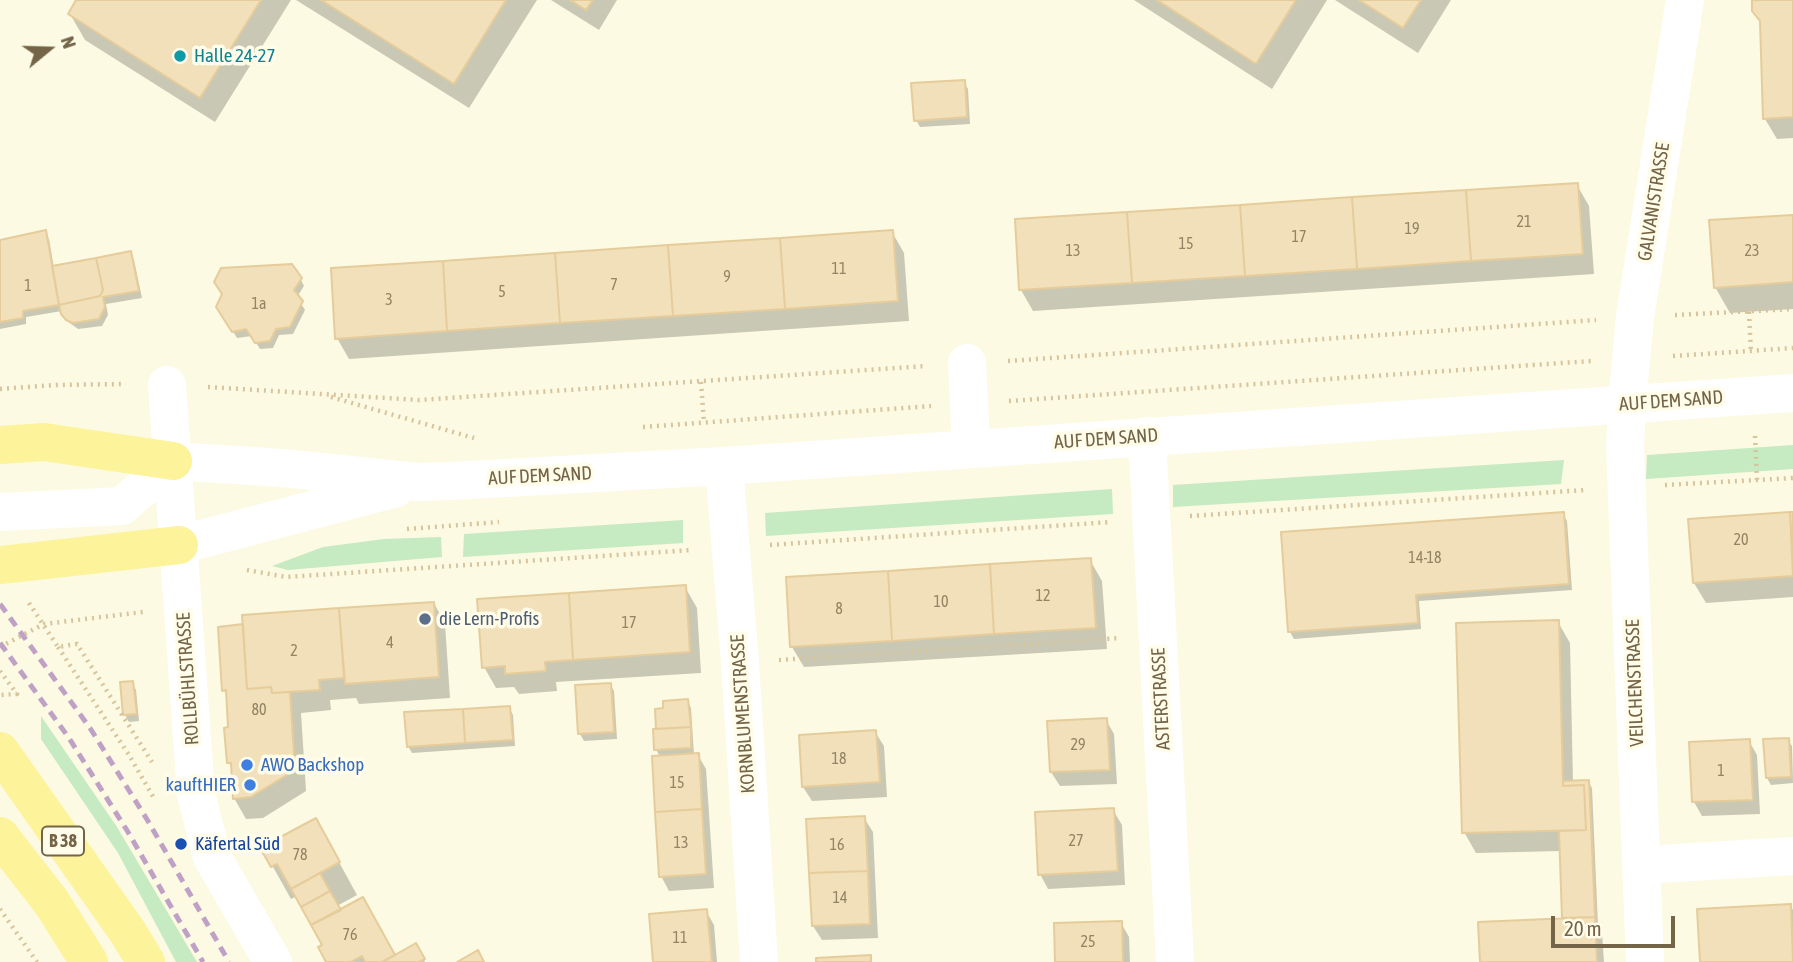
<!DOCTYPE html>
<html>
<head>
<meta charset="utf-8">
<style>
	body { margin:0 }
	#map { position:relative; width:1793px; height:962px; overflow:hidden; background:#fcfae2; font-family:"Asap Condensed",sans-serif }
	canvas { display:block }
	.north { position:absolute; left:14px; top:14px; width:70px; height:70px; -webkit-text-stroke:5px #fffde9; paint-order:stroke; rotate:71deg; font-size:19px; font-weight:700; line-height:28px; text-align:center; color:#746448 }
	.north::after { content:''; display:block; margin:auto; width:24px; height:32px; background:#746448; clip-path:polygon(50% 0,100% 100%,50% 72%,0 100%) }
	.scale { position:absolute; left:1551px; top:916px; width:124px; height:32px; box-sizing:border-box; border:4px solid #746448; border-top:0; padding-left:9px; font-size:21px; line-height:24px; white-space:nowrap; color:#746448; -webkit-text-stroke:5px #fffde9; paint-order:stroke }
</style>
</head>
<body>
<div id="map">
<canvas width="1793" height="962"></canvas>
<div class="north">N</div>
<div class="scale">20 m</div>
</div>
<script>
const context = document.querySelector('canvas').getContext('2d');
context.lineJoin = 'round';
function paint(path, color) {
  context.fillStyle = color;
  context.fill(path, 'evenodd');
}
function shape(rows) {
  const path = new Path2D();
  for (const r of rows) {
    path.moveTo(r[0], r[1]);
    for (let i = 2; i < r.length; i += 2) path.lineTo(r[i], r[i + 1]);
  }
  return path;
}
function strokePath(path, color, width, dash) {
  context.strokeStyle = color;
  context.lineWidth = width;
  context.lineCap = dash ? 'butt' : 'round';
  context.setLineDash(dash || []);
  context.stroke(path);
}
function label(font, color, halo, rows, align = 'center') {
  context.font = font + ' "Asap Condensed",sans-serif';
  context.lineWidth = 7;
  context.setLineDash([]);
  context.textBaseline = 'middle';
  context.strokeStyle = halo;
  context.fillStyle = color;
  for (const [text, x, y, turn = 0] of rows) {
    context.save();
    context.translate(x, y);
    context.rotate((+turn || 0) * Math.PI / 180);
    context.textAlign = isNaN(turn) ? turn : align;
    if (halo) context.strokeText(text, 0, 0);
    context.fillText(text, 0, 0);
    context.restore();
  }
}
paint(shape([
	[1793,445,1793,469,1646,479,1647,455],
	[1564,460,1561,484,1173,507,1173,485],
	[1112,489,1113,514,766,536,765,513],
	[683,520,683,543,463,557,464,534],
	[441,537,442,557,288,570,272,566,323,547,384,539],
	[41,716,117,827,197,962,176,962,118,853,41,739]
]), '#c6eac1');
paint(shape([
	[79,0,291,0,215,122,85,40,70,14],
	[296,0,537,0,469,108],
	[551,0,617,0,599,30],
	[1134,0,1327,0,1272,89],
	[1335,0,1451,0,1418,53],
	[1754,0,1793,0,1793,138,1777,139,1765,119,1762,24],
	[964,82,968,89,970,124,920,127,916,120],
	[1577,185,1589,206,1594,274,1033,311,1021,290],
	[1793,216,1793,309,1730,313,1715,287],
	[45,232,49,239,54,268,130,253,134,260,142,298,106,304,108,315,102,326,78,329,67,321,62,311,26,317,26,324,0,329,0,241],
	[892,232,904,253,909,321,349,359,337,338],
	[300,278,304,286,297,297,305,310,293,334,279,335,273,348,260,349,252,336,237,338,218,307],
	[1563,514,1567,521,1572,590,1419,601,1421,629,1294,639,1290,632],
	[1793,514,1793,597,1706,603,1694,583,1690,521],
	[1090,560,1102,581,1107,649,804,667,792,647],
	[685,587,697,608,701,673,556,682,557,691,519,694,514,687,496,688,484,667],
	[434,603,445,624,450,698,359,704,356,698,330,700,331,710,301,713,306,791,263,818,246,819,234,798,233,770,229,763,230,729,228,697,224,690,245,626,244,616],
	[1558,622,1570,643,1573,782,1588,781,1592,788,1598,926,1602,933,1604,962,1482,962,1565,920,1561,851,1476,853,1464,832],
	[132,683,136,690,139,721,129,722,125,715,122,684],
	[610,684,614,691,617,739,584,741,580,734],
	[687,701,691,708,694,755,698,755,706,769,714,888,669,891,661,876,660,757,656,749],
	[509,708,513,715,515,746,412,753,408,746],
	[1106,720,1114,734,1117,784,1060,786,1051,772],
	[875,732,884,746,887,797,812,801,803,787],
	[1788,740,1792,746,1793,783,1771,785,1767,778],
	[1749,741,1757,755,1760,814,1702,816,1694,802],
	[1113,810,1122,825,1125,885,1048,889,1040,874],
	[864,818,873,832,878,938,822,940,813,926],
	[263,849,334,853,357,895,337,906,395,957,415,946,425,962,328,962,324,946,297,896,291,899],
	[1790,906,1793,910,1793,962,1701,962],
	[706,911,714,925,717,962,655,962],
	[1121,923,1129,937,1130,962,1057,962]
]), '#0003');
const building = shape([
	[76,0,261,0,200,98,68,14,76,0],
	[321,0,506,0,454,84,321,0],
	[570,0,593,0,586,10,570,0],
	[1157,0,1296,0,1256,64,1157,0],
	[1359,0,1421,0,1403,28,1359,0],
	[1752,0,1793,0,1793,117,1763,119,1760,21,1752,11,1752,0],
	[965,80,967,117,914,121,911,83,965,80],
	[1578,183,1583,254,1471,261,1466,190,1578,183],
	[1466,190,1471,261,1357,269,1352,197,1466,190],
	[1352,197,1357,269,1245,276,1240,205,1352,197],
	[1240,205,1245,276,1132,283,1127,212,1240,205],
	[1127,212,1132,283,1019,290,1015,219,1127,212],
	[1793,215,1793,282,1714,288,1709,220,1793,215],
	[46,230,59,305,23,311,23,318,0,322,0,240,46,230],
	[893,230,898,301,785,309,780,238,893,230],
	[780,238,785,309,673,316,668,245,780,238],
	[668,245,673,316,560,323,555,253,668,245],
	[131,251,139,291,103,297,105,307,99,319,73,323,66,320,61,314,59,305,100,296,103,290,96,258,131,251],
	[555,253,560,323,447,331,443,261,555,253],
	[96,258,103,290,100,296,59,305,52,266,96,258],
	[443,261,447,331,335,339,331,268,443,261],
	[292,264,302,278,294,290,303,301,290,327,276,329,270,341,255,343,246,329,232,332,216,307,222,294,214,282,221,268,292,264],
	[1564,512,1569,584,1416,595,1418,623,1288,632,1281,532,1564,512],
	[1790,512,1793,576,1693,583,1688,519,1790,512],
	[1790,512,1793,512,1793,561,1790,512],
	[1091,558,1096,628,994,634,990,564,1091,558],
	[990,564,994,634,892,641,888,571,990,564],
	[888,571,892,641,790,647,786,577,888,571],
	[686,585,690,652,573,660,569,593,686,585],
	[569,593,573,660,545,662,546,671,505,674,505,666,482,668,477,599,569,593],
	[434,602,439,677,345,684,339,608,434,602],
	[339,608,344,678,319,680,320,690,272,693,271,687,247,689,242,615,339,608],
	[1559,620,1563,786,1584,785,1586,830,1462,833,1456,623,1559,620],
	[243,624,247,689,271,687,272,693,290,692,295,770,251,797,233,799,231,763,227,763,224,728,228,727,226,690,222,691,218,627,243,624],
	[133,681,137,714,123,715,120,682,133,681],
	[611,683,614,732,578,734,575,685,611,683],
	[688,699,691,727,656,729,655,709,663,708,663,701,688,699],
	[510,706,513,740,465,743,463,709,510,706],
	[463,709,465,743,407,747,404,712,463,709],
	[1107,718,1110,770,1050,772,1047,721,1107,718],
	[691,727,691,748,654,750,653,729,691,727],
	[876,730,880,782,802,787,799,735,876,730],
	[1789,738,1791,777,1766,778,1763,739,1789,738],
	[1750,739,1753,800,1692,802,1689,742,1750,739],
	[699,753,702,809,655,812,652,756,699,753],
	[1589,780,1595,917,1562,918,1559,831,1586,830,1584,785,1563,786,1563,781,1589,780],
	[1114,808,1118,871,1038,875,1035,812,1114,808],
	[702,809,706,874,659,877,655,812,702,809],
	[865,816,868,871,809,873,806,819,865,816],
	[316,818,340,862,291,889,277,864,271,867,260,848,316,818],
	[868,871,870,924,812,926,809,873,868,871],
	[320,873,330,891,301,907,291,889,320,873],
	[330,891,341,910,311,925,301,907,330,891],
	[363,897,395,955,382,962,365,962,362,956,351,962,326,962,318,947,322,945,311,925,363,897],
	[1791,904,1793,962,1700,962,1697,909,1791,904],
	[707,909,712,962,653,962,649,914,707,909],
	[1595,917,1597,962,1480,962,1478,922,1595,917],
	[1122,921,1123,962,1055,962,1054,923,1122,921],
	[416,943,425,959,419,962,387,962,386,960,416,943],
	[478,950,484,962,457,962,478,950],
	[871,955,871,962,816,962,816,958,871,955]
]);
paint(building, '#f2e0ba');
strokePath(building, '#e5cc9a', 2);
strokePath(shape([
	[1749,312,1751,354],
	[1675,315,1793,309],
	[1673,356,1793,348],
	[1008,361,1596,320],
	[701,382,704,423],
	[208,387,419,400,926,366],
	[0,389,56,385,126,384],
	[331,397,474,438],
	[1009,401,1591,361],
	[643,427,931,406],
	[1755,436,1757,480],
	[1665,485,1793,478],
	[1190,516,1586,490],
	[407,529,499,522],
	[770,545,1111,522],
	[247,570,286,577,692,550],
	[29,603,58,647,77,644,152,762],
	[0,647,44,624,143,612],
	[58,647,129,755,155,800],
	[779,660,1120,638],
	[0,671,17,694,0,695],
	[0,909,37,962]
]), '#d7c49d', 4.5, [2, 5]);
strokePath(shape([
	[967,363,971,448],
	[167,385,196,794,212,857,273,962],
	[1147,436,1175,962],
	[173,461,283,468,418,482,452,481,724,466,1793,393],
	[724,466,740,663,759,962],
	[0,512,122,506,173,461],
	[179,545,396,488],
	[1642,865,1793,856],
	[1645,962,1625,447,1627,404,1635,317,1685,0]
]), '#fff', 38);
strokePath(shape([
	[0,445,44,442,173,461],
	[0,565,179,545],
	[0,751,127,931,146,962],
	[0,836,52,903,89,962]
]), '#fcf39a', 38);
strokePath(shape([
	[0,604,90,728,148,821,229,962],
	[0,643,69,738,128,832,203,962]
]), '#bfa1c6', 5, [10, 7]);
for (const [x, y, r, color] of [
	[180,56,7,"#0f9aa8"],
	[425,619,7,"#5c6f8a"],
	[247,765,7,"#3f7fe0"],
	[250,785,7,"#3f7fe0"],
	[181,844,7,"#1a4fb4"]
]) {
  const dot = new Path2D();
  dot.arc(x, y, r, 0, 2 * Math.PI);
  context.fillStyle = color;
  context.fill(dot);
  strokePath(dot, '#fffde9', 2.5);
}
label('16px', '#948364', null, [
	["21",1524,222],
	["19",1412,229],
	["17",1299,237],
	["15",1186,244],
	["13",1073,251],
	["23",1752,251],
	["11",839,269],
	["9",727,277],
	["7",614,285],
	["1",28,286],
	["5",502,292],
	["3",389,300],
	["1a",259,304],
	["20",1741,540],
	["14-18",1425,558],
	["12",1043,596],
	["10",941,602],
	["8",839,609],
	["17",629,623],
	["4",390,643],
	["2",294,651],
	["80",259,710],
	["29",1078,745],
	["18",839,759],
	["1",1721,771],
	["15",677,783],
	["27",1076,841],
	["13",681,843],
	["16",837,845],
	["78",300,855],
	["14",840,898],
	["76",350,935],
	["11",680,938],
	["25",1088,942]
]);
for (const [x, y, w] of [
	[63,841,42]
]) {
  const box = new Path2D();
  box.roundRect(x - w / 2, y - 14.5, w, 29, 5);
  context.fillStyle = '#fffde9';
  context.fill(box);
  strokePath(box, '#746448', 2);
}
label('bold 18px', '#746448', null, [
	["B 38",63,841]
]);
label('19px', '#0d838f', '#fffde9', [
	["Halle 24-27",194,56]
], 'left');
label('19px', '#746448', '#fffde9', [
	["GALVANISTRASSE",1654,202,-81],
	["AUF DEM SAND",1671,401,-4],
	["AUF DEM SAND",1106,439,-4],
	["AUF DEM SAND",540,476,-3],
	["ROLLBÜHLSTRASSE",188,679,-94],
	["VEILCHENSTRASSE",1635,683,-92],
	["ASTERSTRASSE",1161,699,-93],
	["KORNBLUMENSTRASSE",743,714,-94]
]);
label('19px', '#4e5e75', '#fffde9', [
	["die Lern-Profis",439,619]
], 'left');
label('19px', '#366cbe', '#fffde9', [
	["AWO Backshop",261,765],
	["kauftHIER",236,785,"right"]
], 'left');
label('19px', '#164399', '#fffde9', [
	["Käfertal Süd",195,844]
], 'left');
</script>
</body>
</html>
